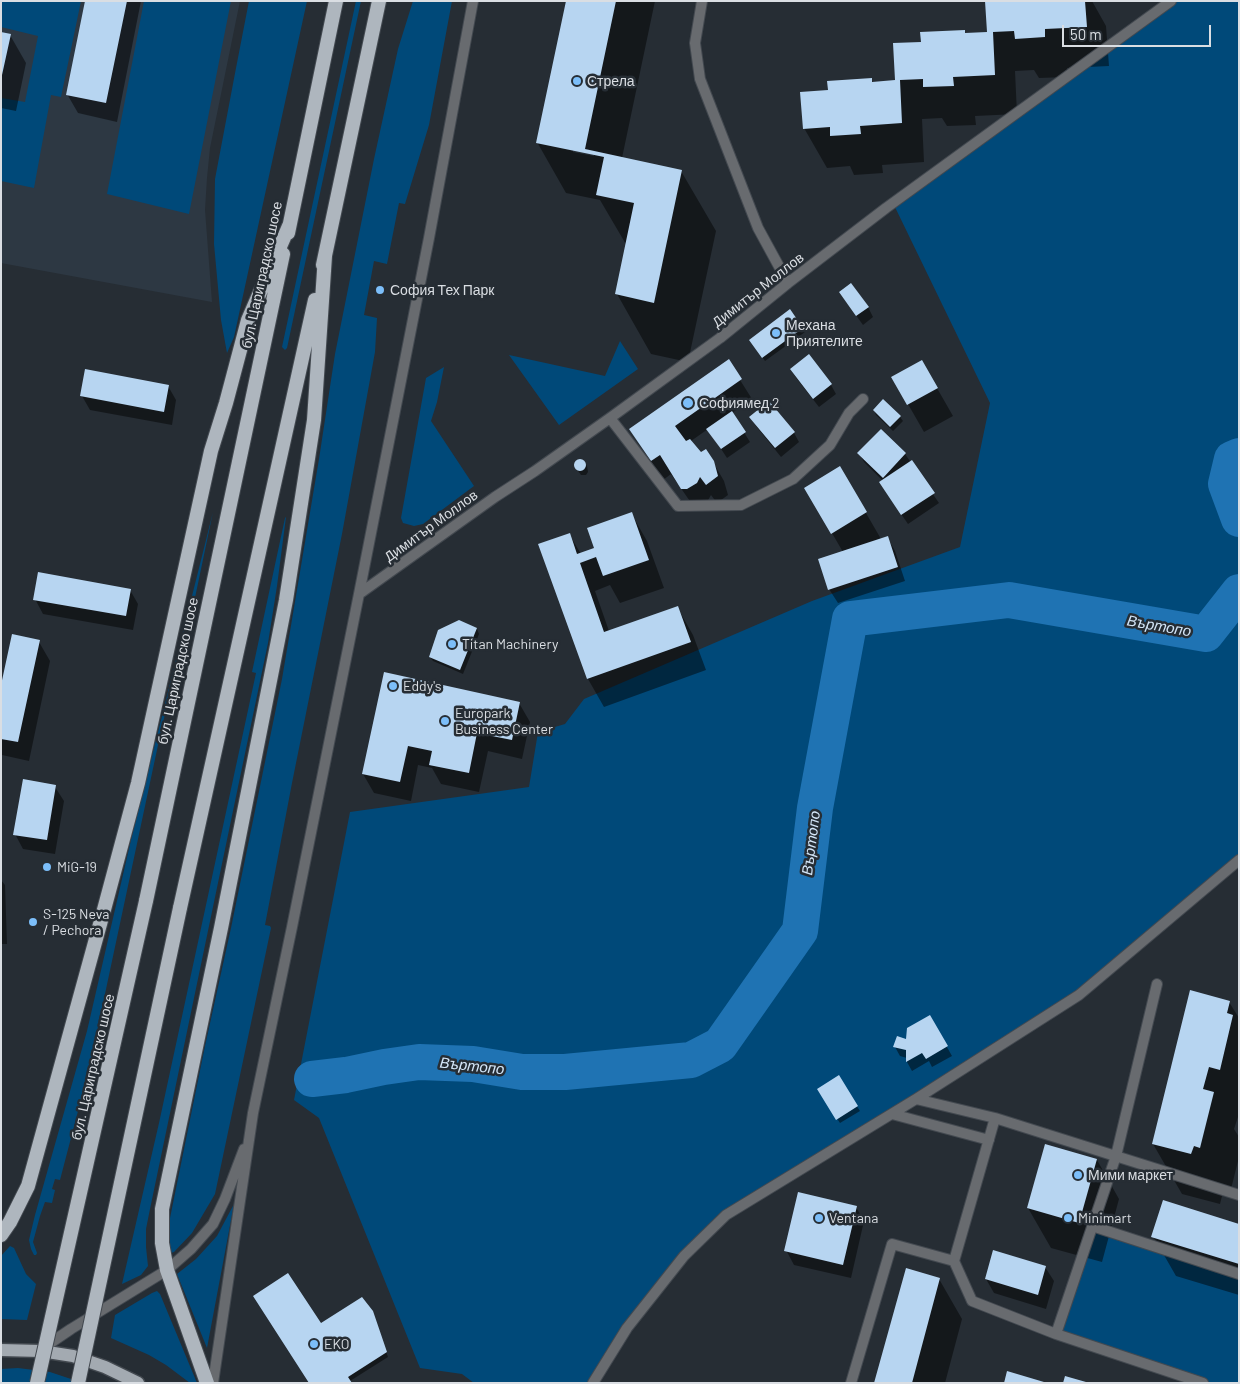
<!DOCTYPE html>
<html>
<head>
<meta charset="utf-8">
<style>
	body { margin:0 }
	#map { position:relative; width:1240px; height:1384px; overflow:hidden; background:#262d34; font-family:Barlow,sans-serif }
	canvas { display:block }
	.frame { position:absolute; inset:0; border:2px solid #dadee3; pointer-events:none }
	.scale { position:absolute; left:1062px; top:25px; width:149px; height:22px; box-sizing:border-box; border:2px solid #dadee3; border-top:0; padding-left:6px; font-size:15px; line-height:18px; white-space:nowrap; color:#dadee3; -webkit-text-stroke:4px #262d34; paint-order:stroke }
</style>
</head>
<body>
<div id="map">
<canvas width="1240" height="1384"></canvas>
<div class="frame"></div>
<div class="scale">50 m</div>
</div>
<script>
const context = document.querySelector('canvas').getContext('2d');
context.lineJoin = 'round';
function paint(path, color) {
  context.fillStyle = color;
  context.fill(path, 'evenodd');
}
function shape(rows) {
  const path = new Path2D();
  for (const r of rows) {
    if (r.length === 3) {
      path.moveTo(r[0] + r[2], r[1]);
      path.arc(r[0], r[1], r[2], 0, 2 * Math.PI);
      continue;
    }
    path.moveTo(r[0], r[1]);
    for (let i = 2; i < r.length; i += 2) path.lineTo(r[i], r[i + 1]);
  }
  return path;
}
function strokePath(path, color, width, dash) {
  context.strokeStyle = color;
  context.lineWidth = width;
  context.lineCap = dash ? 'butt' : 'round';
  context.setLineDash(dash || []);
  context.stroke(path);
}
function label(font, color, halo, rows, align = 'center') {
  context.font = font + ' Barlow,sans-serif';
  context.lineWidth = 5;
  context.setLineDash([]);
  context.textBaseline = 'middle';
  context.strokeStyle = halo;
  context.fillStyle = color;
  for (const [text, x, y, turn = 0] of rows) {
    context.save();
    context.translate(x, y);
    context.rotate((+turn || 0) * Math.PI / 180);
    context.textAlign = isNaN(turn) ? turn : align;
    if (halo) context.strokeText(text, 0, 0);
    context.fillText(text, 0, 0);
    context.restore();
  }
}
paint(shape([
	[1,1,240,1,210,148,207,178,205,210,212,302,1,263]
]), '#2d3843');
paint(shape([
	[1,1,81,1,61,97,51,95,34,188,1,181,1,98,25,102,38,36,1,27],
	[144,1,231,1,189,214,107,194],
	[249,1,307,1,234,337,227,353,221,320,214,244,215,179,236,68],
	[356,1,361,1,287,348,285,350,282,347],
	[413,1,452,1,429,125,405,204,399,203,387,264,374,261,364,315,377,318,375,352,342,534,292,783,265,925,270,926,271,928,215,1194,192,1233,174,1252,171,1253,168,1237,170,1218,205,1046,231,928,282,679,319,459,335,354,374,159,398,49],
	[1171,1,1239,1,1239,860,1079,995,726,1215,684,1256,593,1383,474,1383,462,1374,420,1368,319,1118,294,1100,350,812,529,787,538,732,565,724,584,699,812,601,960,547,990,403,893,203],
	[620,341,638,369,559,425,509,355,605,376],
	[444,367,437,402,431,421,474,486,423,524,414,526,403,523,401,518,426,378],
	[213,512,188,631,185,631,161,731,89,1069,60,1180,55,1179,52,1189,55,1190,52,1203,45,1202,40,1216,33,1242,37,1253,36,1255,34,1255,31,1249,29,1240,35,1215,87,1031,131,840],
	[286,517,277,586,268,643,150,1209,146,1229,146,1247,148,1266,141,1275,122,1284,159,1123,256,673,252,672,285,518],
	[234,1204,207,1348,177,1274,196,1259,217,1236],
	[1092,1226,1239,1274,1239,1383,1203,1383,1056,1334],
	[10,1246,14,1248,26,1274,36,1284,27,1320,1,1319,1,1256],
	[157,1291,160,1294,197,1383,190,1383,166,1365,149,1355,111,1338,115,1315,152,1293],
	[18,1368,50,1372,83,1383,1,1383,1,1369]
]), '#004979');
paint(shape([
	[86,1,141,1,117,122,78,113,67,94],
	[567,1,655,1,622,158,681,171,716,231,688,362,651,354,617,294,627,246,600,200,566,193,537,142],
	[573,149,594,154,594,156,573,152],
	[986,1,1092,1,1106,26,1109,66,1067,68,1067,77,1039,78,1034,70,1015,71,1017,114,975,116,976,125,947,126,942,118,922,119,924,162,882,165,883,173,854,175,850,166,827,168,804,128,829,91,871,79,873,83,897,82,922,43,964,31,966,35,988,33],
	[1,33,10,35,26,63,16,111,1,108],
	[840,293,868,307,873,317,863,325],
	[802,328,805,332,765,361,753,344],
	[728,361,752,399,732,413,750,442,727,458,708,429,691,441,700,454,713,462,724,481,728,495,717,503,711,495,707,502,694,507,671,474,663,480,630,429],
	[922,362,953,416,924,432,893,378],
	[791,370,831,385,836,394,819,407,797,379],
	[168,386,176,400,172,425,90,410,82,396],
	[883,401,900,417,903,421,893,431,876,415,874,410],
	[751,417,794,433,799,442,781,457,756,426],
	[881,430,905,454,939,503,908,524,886,492,883,481,864,462,859,453],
	[582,460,587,466,588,472,586,475,581,475,576,468,575,463,577,461],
	[840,468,881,539,887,537,895,551,905,581,838,603,829,589,843,552,829,528],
	[631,513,647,541,664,588,620,603,610,585,595,591,609,631,677,607,693,635,706,670,604,707,588,679,540,544,569,534,581,554,596,549],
	[130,590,138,604,133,630,43,614,35,599],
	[459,621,477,629,479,634,463,674,433,661,430,657],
	[39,642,50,661,29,761,2,755,1,753,1,691],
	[385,674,519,703,530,722,522,759,488,751,479,792,441,784,432,768,418,765,411,801,374,793,363,774],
	[55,787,64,801,55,854,23,849,15,834],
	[1,880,5,885,7,944,1,944],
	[1229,1002,1239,1018,1239,1117,1238,1117,1234,1129,1239,1137,1239,1157,1229,1197,1222,1196,1220,1204,1182,1194,1153,1144],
	[930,1017,952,1056,932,1067,929,1061,912,1071,907,1062,907,1058,900,1056,895,1047,907,1040],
	[838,1077,860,1111,840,1123,818,1090],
	[1097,1160,1119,1199,1102,1262,1051,1248,1028,1208],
	[856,1207,864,1221,851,1278,794,1265,786,1250],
	[1239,1225,1239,1295,1176,1276,1153,1236],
	[1045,1267,1054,1281,1046,1309,994,1293,986,1279],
	[939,1279,962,1319,945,1383,876,1383],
	[374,1317,388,1357,350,1381,320,1325]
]), '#0007');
strokePath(shape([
	[1239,456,1232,459,1226,484,1239,519],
	[312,1079,346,1075,384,1067,419,1062,473,1064,522,1072,565,1072,691,1060,720,1045,800,931,815,808,850,619,1009,600,1206,634,1239,592]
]), '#1f73b3', 36);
paint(shape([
	[85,1,127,1,106,103,66,95],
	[566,1,616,1,585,149,682,170,654,303,615,294,634,203,596,195,604,157,536,143],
	[985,1,1085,1,1087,27,1045,29,1045,37,1015,39,1014,31,993,32,995,75,953,77,954,86,923,87,923,79,900,80,902,123,860,126,861,134,830,136,830,127,803,129,800,92,828,90,827,81,872,78,872,82,895,80,893,43,921,42,920,32,965,30,965,33,987,32],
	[1,32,11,34,2,75,1,74],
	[851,283,869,307,856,316,839,292],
	[790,309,803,328,762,358,749,340],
	[809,354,832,384,813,399,790,369],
	[729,359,742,379,675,426,686,441,690,439,701,452,706,449,714,461,718,476,706,485,700,477,697,483,687,489,681,489,660,455,651,461,629,429],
	[922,360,938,388,907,405,891,377],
	[85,369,169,385,164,412,80,396],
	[883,399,901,416,890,427,873,410],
	[769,401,795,432,775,448,749,417],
	[732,411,746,432,721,449,706,429],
	[881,429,906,453,883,478,857,453],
	[580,465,6],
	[912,460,935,493,901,515,879,482],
	[840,466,867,512,831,534,804,488],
	[632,512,649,560,603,576,596,557,580,563,604,632,678,606,691,642,587,679,538,544,570,533,577,554,594,548,587,528],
	[888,536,898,567,828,590,818,559],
	[38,572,131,589,126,616,33,600],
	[459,620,477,628,460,670,429,657,438,630],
	[12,634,40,640,18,742,1,739,1,685],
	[384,672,520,702,512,740,477,733,469,773,429,765,432,751,408,746,400,782,362,774],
	[23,779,56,785,47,840,13,835],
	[1190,990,1230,1001,1227,1013,1233,1015,1220,1070,1209,1067,1203,1089,1214,1092,1200,1148,1194,1146,1191,1154,1152,1144],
	[930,1015,948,1046,926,1059,922,1053,906,1062,906,1050,893,1047,897,1036,906,1039,907,1028],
	[839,1075,858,1106,836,1120,817,1089],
	[1045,1144,1097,1159,1079,1223,1027,1208],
	[798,1192,857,1206,843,1265,784,1251],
	[1163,1200,1239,1224,1239,1264,1151,1237],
	[993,1250,1046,1266,1038,1295,985,1279],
	[906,1268,940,1278,912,1383,874,1383],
	[288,1273,321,1323,362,1297,373,1311,387,1352,348,1377,352,1383,309,1383,253,1296],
	[1007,1371,1044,1382,1044,1383,1004,1383],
	[1065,1376,1086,1382,1086,1383,1063,1383]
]), '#b7d5f1');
const minor = shape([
	[702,1,695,43,700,79,758,228,788,283],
	[610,418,678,506,741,505,793,479,830,445,849,413,863,399],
	[359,594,495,497,535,471,610,418,720,338,788,283,886,208,1171,1],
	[916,1099,995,1118,1239,1195],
	[892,1114,989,1140],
	[995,1118,954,1261,972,1301,1056,1334,1203,1383],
	[1092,1226,1239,1274],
	[1056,1334,1116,1156,1157,984],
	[43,1348,71,1329,167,1270,191,1249,213,1224,225,1199,244,1149],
	[213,1383,253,1113,292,927,359,594,429,238,473,1],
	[593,1383,627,1328,684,1256,726,1215,916,1099,1079,995,1239,860],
	[851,1383,892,1244,954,1261]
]);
const primary = shape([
	[1,1350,41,1351,73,1356,105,1367,138,1383]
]);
const trunk = shape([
	[288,233,336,1],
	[323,265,379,1],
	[146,901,283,254],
	[180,908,315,300],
	[1,1235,10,1222,28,1186,105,906,138,783,211,451,226,403,248,320,289,226],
	[207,1383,167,1270,162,1243,162,1209,221,928,286,600,314,420,325,256]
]);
strokePath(minor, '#434950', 12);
strokePath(primary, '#434950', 15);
strokePath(trunk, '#434950', 16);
strokePath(minor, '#686b6f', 10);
strokePath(primary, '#a3aab1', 12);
strokePath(trunk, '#aeb6be', 14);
const trunkBridge = shape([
	[37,1383,146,901],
	[78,1383,180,908]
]);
strokePath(trunkBridge, '#434950', 16, []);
strokePath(trunkBridge, '#aeb6be', 14);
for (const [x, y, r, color] of [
	[577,81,5,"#7cbef9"],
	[380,290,5,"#7cbef9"],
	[776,333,5,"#7cbef9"],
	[688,403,6,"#7cbef9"],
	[452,644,5,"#7cbef9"],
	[393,686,5,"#7cbef9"],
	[445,721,5,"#7cbef9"],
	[47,867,5,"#7cbef9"],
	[33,922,5,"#7cbef9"],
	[1078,1175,5,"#7cbef9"],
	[819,1218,5,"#7cbef9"],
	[1068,1218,5,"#7cbef9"],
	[314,1344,5,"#7cbef9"]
]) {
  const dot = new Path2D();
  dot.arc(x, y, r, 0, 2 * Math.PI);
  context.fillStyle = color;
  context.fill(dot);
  strokePath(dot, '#262d34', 2);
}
label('14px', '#dadee3', '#262d34', [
	["Стрела",587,81],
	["София Тех Парк",390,290],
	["Механа",786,325],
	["Приятелите",786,341],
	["Софиямед 2",699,403],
	["Titan Machinery",462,644],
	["Eddy's",403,686],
	["Europark",455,713],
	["Business Center",455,729],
	["MiG-19",57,867],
	["S-125 Neva",43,914],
	["/ Pechora",43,930],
	["Мими маркет",1088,1175],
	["Ventana",829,1218],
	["Minimart",1078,1218],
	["EKO",324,1344]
], 'left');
label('14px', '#dadee3', '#262d34', [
	["бул. Цариградско шосе",262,275,-78],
	["Димитър Моллов",758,290,-38],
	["Димитър Моллов",431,526,-36],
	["бул. Цариградско шосе",178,671,-78],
	["бул. Цариградско шосе",93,1067,-77]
]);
label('italic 15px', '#d4e6f8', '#262d34', [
	["Въртопо",1159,626,10],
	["Въртопо",811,843,-83],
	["Въртопо",472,1066,6]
]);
</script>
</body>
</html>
